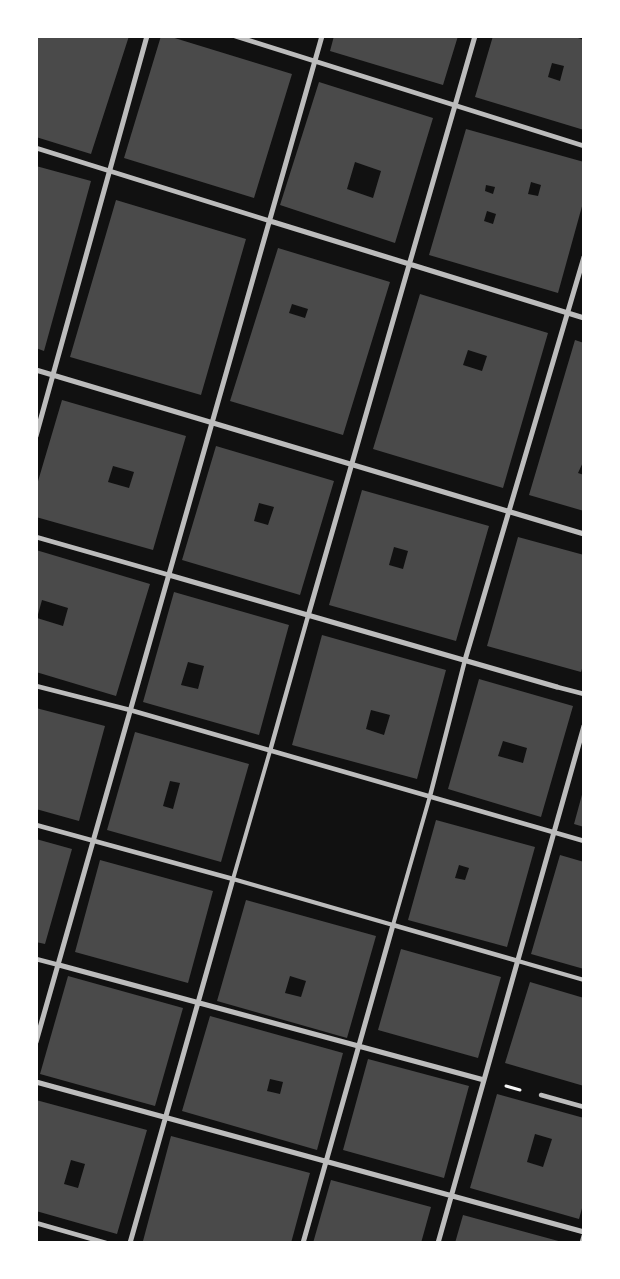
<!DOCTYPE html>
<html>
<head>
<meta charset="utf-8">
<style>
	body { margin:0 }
	#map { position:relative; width:620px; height:1279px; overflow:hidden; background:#111; font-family:Ubuntu,sans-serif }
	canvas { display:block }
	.frame { position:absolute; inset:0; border:38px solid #fff; pointer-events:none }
</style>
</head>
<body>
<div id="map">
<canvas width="620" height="1279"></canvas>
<div class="frame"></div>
</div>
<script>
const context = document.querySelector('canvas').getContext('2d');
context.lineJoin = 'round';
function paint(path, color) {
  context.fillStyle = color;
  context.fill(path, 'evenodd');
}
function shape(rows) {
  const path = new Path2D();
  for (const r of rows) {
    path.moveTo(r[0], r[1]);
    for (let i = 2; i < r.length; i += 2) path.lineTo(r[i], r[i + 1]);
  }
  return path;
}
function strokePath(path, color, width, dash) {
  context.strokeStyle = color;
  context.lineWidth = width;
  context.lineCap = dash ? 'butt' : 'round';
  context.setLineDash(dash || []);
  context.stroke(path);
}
paint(shape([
	[36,36,129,36,91,154,36,137],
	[161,36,168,36,292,74,254,198,124,158],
	[334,36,458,36,443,85,330,51],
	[493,36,572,36,584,40,584,130,475,97],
	[552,63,564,66,560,81,548,77],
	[319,82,433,118,395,243,280,205],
	[355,162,381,171,373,198,347,189],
	[466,129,584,162,584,199,558,293,429,255],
	[531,182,541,185,538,196,528,194],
	[486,185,495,187,493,194,485,191],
	[487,211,496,214,493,224,484,221],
	[36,166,91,181,44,351,36,348],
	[116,200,246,239,201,395,70,357],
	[278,248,390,282,343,435,230,401],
	[292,304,308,309,305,318,289,313],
	[420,294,548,333,503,488,373,449],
	[468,350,487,356,482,371,463,365],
	[575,340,584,343,584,460,578,473,584,475,584,511,529,495],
	[62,400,186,436,153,550,36,517,36,488],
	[113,466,134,472,129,488,108,482],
	[216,446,334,481,300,595,182,560],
	[259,503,274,507,268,525,254,521],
	[362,490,489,526,456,641,329,605],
	[394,547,408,551,403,569,389,565],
	[518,537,584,555,584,662,581,672,487,646],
	[36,550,150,584,116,696,36,672],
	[42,600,68,608,63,626,37,618],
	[174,592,289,625,259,735,143,702],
	[188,662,204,666,198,689,181,685],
	[322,635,446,670,417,779,292,745],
	[371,710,390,715,384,735,366,729],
	[479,679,573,706,541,817,448,789],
	[503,741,527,748,523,763,498,756],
	[36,708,105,726,79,821,36,809],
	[135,732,249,764,221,862,107,830],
	[170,781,180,783,173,809,163,806],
	[583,791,584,792,584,827,574,824],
	[436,820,535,847,507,947,408,920],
	[459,865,469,868,465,880,455,878],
	[36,839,72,849,45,944,36,942],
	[560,855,584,862,584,969,531,954],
	[100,860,213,891,188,983,75,952],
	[246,900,376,936,347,1038,217,1001],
	[290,976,306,981,301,997,285,993],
	[401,949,501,977,478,1058,378,1030],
	[68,976,183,1008,155,1106,40,1074],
	[530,982,584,998,584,1086,505,1063],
	[210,1016,343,1053,317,1150,182,1111],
	[270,1079,283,1082,280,1094,267,1091],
	[368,1059,469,1086,444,1178,343,1150],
	[497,1094,584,1118,584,1201,579,1219,470,1188],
	[535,1134,552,1139,543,1167,527,1162],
	[36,1100,147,1130,117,1234,36,1211],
	[71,1160,85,1164,78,1188,64,1184],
	[171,1136,310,1173,291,1243,150,1243,143,1241],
	[331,1180,431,1207,421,1243,313,1243],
	[463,1215,562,1242,562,1243,455,1243]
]), '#4a4a4a');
strokePath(shape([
	[506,1086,520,1090]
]), '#f5f5f5', 3);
strokePath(shape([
	[270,751,233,879,393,925,430,796],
	[518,961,584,980]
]), '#bcbcbc', 4);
strokePath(shape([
	[235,36,584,146],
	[36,148,270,221],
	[36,537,169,575],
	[36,686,130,710,584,841],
	[557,687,584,694],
	[270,751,308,616],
	[430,796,465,660],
	[36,825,233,879],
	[393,925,518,961],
	[36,959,59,965],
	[541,1095,584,1107],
	[36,1223,106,1243]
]), '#bcbcbc', 4.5);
strokePath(shape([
	[270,221,584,318],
	[36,370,584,534],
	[36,436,147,36],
	[169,575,557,687],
	[308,616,475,36],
	[465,660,584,257],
	[59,965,484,1080],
	[36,1042,322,36],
	[36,1082,584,1232],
	[130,1243,233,879],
	[303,1243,393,925],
	[438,1243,584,726],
	[582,1243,584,1236]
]), '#bcbcbc', 5);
</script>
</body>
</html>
